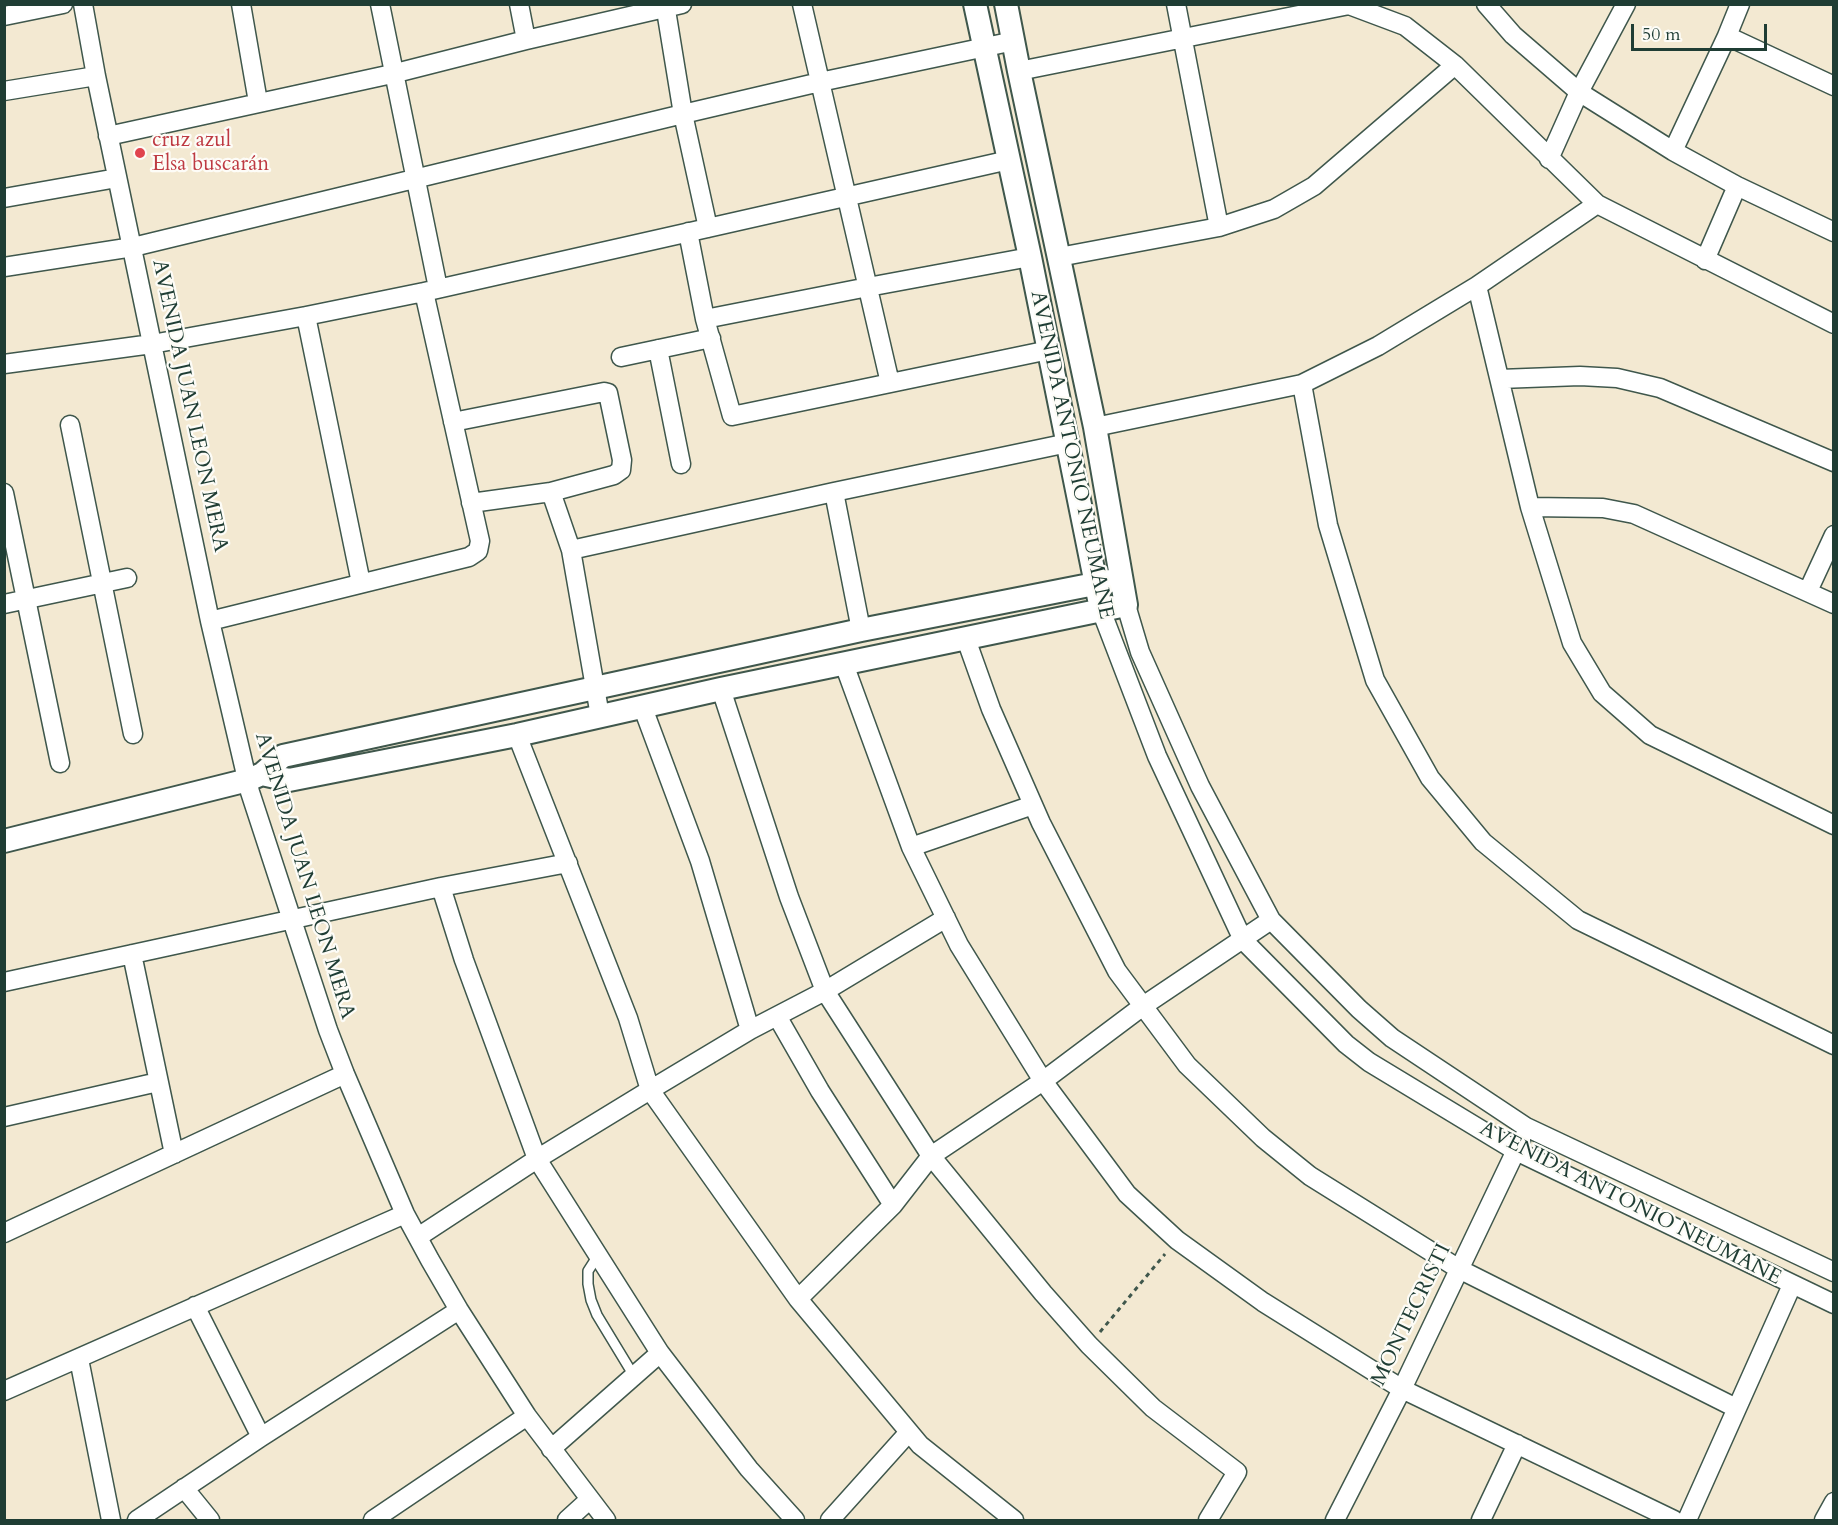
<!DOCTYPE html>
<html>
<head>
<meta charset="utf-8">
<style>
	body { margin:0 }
	#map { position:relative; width:1838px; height:1525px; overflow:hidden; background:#f3e9d2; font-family:Cardo,serif }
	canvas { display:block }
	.frame { position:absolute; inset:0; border:6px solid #1f3d34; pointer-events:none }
	.scale { position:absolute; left:1631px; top:24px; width:136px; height:27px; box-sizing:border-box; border:3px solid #1f3d34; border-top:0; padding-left:8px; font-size:18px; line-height:21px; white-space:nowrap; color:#1f3d34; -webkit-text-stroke:4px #fdfcf7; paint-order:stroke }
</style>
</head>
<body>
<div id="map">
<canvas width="1838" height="1525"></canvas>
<div class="frame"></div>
<div class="scale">50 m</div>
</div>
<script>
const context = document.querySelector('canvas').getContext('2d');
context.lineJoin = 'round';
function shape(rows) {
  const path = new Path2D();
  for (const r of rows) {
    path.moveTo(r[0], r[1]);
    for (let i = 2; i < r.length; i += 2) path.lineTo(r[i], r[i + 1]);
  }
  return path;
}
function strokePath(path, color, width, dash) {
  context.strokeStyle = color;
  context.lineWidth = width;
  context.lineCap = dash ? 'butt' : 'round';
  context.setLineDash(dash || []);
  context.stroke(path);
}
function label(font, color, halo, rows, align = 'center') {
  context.font = font + ' Cardo,serif';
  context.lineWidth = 4.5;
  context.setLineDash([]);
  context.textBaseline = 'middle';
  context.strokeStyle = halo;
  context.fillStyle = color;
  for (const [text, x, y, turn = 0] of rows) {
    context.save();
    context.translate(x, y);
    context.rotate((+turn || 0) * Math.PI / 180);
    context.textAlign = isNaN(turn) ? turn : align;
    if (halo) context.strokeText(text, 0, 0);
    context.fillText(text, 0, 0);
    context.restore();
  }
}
const service = shape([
	[597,1257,588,1271,588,1284,591,1300,597,1315,634,1376]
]);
const minor = shape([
	[83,4,96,76,210,621,250,792,328,1030,345,1074,405,1214,430,1260,459,1310,527,1416,606,1520],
	[241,4,258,102],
	[380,4,438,288],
	[519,4,526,40],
	[665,4,683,114,708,228],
	[802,4,890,383],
	[1176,4,1219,227],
	[1486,4,1513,35,1579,92,1673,151,1737,186,1834,232],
	[1740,4,1727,36,1834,86],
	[4,16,63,4],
	[1019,71,1349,5,1405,26,1455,65],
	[4,91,96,76],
	[108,136,392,74,526,40,682,4],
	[1673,151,1727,36],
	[1549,159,1579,92,1626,4],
	[4,198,117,178],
	[688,232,705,319,732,416,1049,350],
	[1059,257,1219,227,1274,209,1314,186,1455,65,1597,204,1834,324],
	[1705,260,1737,186],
	[4,267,133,247,683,114,820,82,1014,41],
	[1477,286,1530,507,1572,643,1602,693,1650,735,1834,825],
	[306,316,361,583],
	[705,319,868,287,1030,257],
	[658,349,681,464],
	[621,357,711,338],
	[4,364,152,344,306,316,424,292,1009,160],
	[1500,379,1580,376,1617,378,1660,388,1834,462],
	[1302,384,1328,525,1375,680,1430,778,1483,842,1578,920,1834,1045],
	[453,422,604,392,608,393,622,460,621,470,614,475,551,492],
	[70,425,133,734],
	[1095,427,1302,384,1378,346,1477,286,1597,204],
	[834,492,861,630],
	[4,493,60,763],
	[471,503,551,492,571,550,600,716],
	[1530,507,1603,508,1634,514,1834,604],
	[571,550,834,492,1068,443],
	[1808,591,1834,535],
	[4,604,127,578],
	[1126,605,1140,652,1200,786,1271,920,1359,1009,1392,1038,1526,1127,1834,1272],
	[1101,610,1157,756,1243,940,1346,1044,1369,1062,1516,1151,1834,1304],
	[210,621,469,557,478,551,480,541,424,292],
	[966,639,991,709,1041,823,1117,971,1187,1065,1263,1138,1310,1176,1459,1269,1736,1408],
	[844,664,911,847,959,945,1043,1081,1127,1194,1177,1240,1263,1302,1402,1389,1674,1520],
	[721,689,789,897,825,991,931,1156,1043,1293,1089,1345,1153,1408,1237,1472,1208,1520],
	[643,708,700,861,750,1030],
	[517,735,628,1018,650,1090,798,1299,920,1445,1014,1520],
	[911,847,1033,805],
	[441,887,464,960,537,1159,660,1353,749,1469,795,1520],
	[132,954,174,1154],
	[4,982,441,887,568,863],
	[777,1016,820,1091,893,1205],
	[4,1117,158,1082],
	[4,1233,345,1074],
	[418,1237,537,1159,650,1090,750,1030,825,991,946,918],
	[798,1299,893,1205,931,1156,1043,1081,1143,1006,1271,920],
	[195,1306,261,1437],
	[79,1359,111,1520],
	[4,1391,405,1214],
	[551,1449,660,1353],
	[184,1488,210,1520],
	[137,1520,261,1437,459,1310],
	[373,1520,527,1416],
	[567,1520,589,1500],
	[830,1520,909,1432],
	[1335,1520,1402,1389,1521,1140],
	[1481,1520,1517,1444],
	[1687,1520,1792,1285],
	[1824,1520,1834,1502]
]);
const tertiary = shape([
	[975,4,1030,257,1099,599],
	[262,774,289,780,517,735,721,689,1126,605,1095,427,1019,71,1006,4],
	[4,841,248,780,262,774,283,756,861,630,1120,579]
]);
strokePath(service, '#3f574c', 12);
strokePath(minor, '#3f574c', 21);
strokePath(tertiary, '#3f574c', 26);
strokePath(shape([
	[1100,1332,1165,1254]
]), '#3f574c', 3, [4.5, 4.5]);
strokePath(service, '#fff', 9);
strokePath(minor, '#fff', 18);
strokePath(tertiary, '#fff', 22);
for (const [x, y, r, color] of [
	[140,153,6,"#e0444e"]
]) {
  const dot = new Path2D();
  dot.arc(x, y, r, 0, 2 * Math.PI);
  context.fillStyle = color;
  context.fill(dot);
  strokePath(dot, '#fdfcf7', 2);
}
label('21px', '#be3a42', '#fdfcf7', [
	["cruz azul",152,141],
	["Elsa buscarán",152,165]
], 'left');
label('21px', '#1f3d34', '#fdfcf7', [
	["AVENIDA JUAN LEON MERA",189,406,78],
	["AVENIDA ANTONIO NEUMANE",1071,455,78],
	["AVENIDA JUAN LEON MERA",304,876,73],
	["AVENIDA ANTONIO NEUMANE",1630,1204,27],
	["MONTECRISTI",1412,1315,-64]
]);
</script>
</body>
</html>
